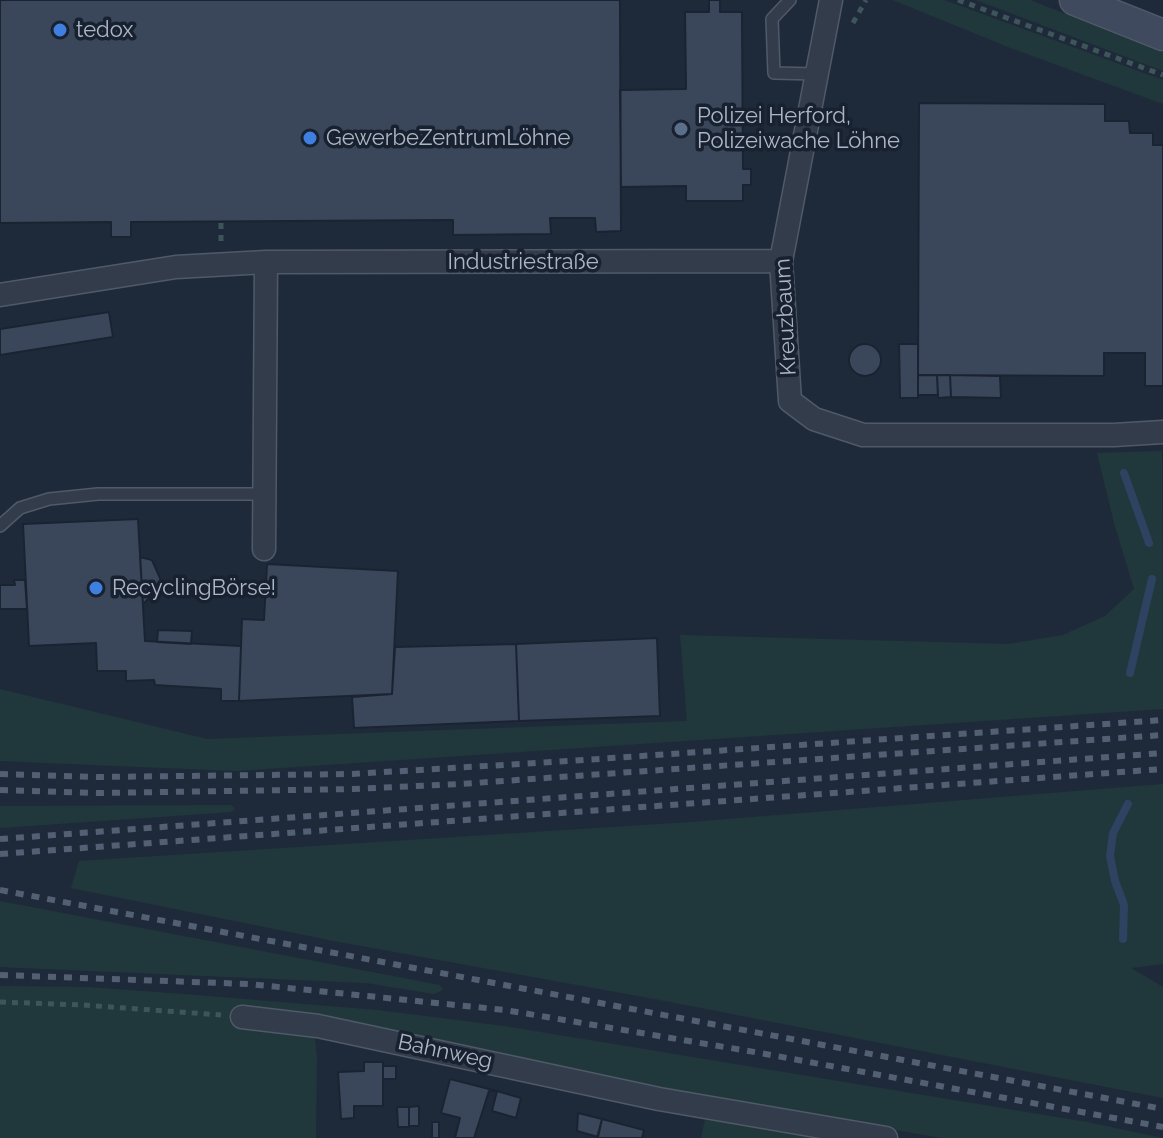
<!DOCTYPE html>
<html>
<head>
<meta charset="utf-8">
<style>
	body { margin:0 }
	canvas { display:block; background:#1e2a3a }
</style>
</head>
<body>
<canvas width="1163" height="1138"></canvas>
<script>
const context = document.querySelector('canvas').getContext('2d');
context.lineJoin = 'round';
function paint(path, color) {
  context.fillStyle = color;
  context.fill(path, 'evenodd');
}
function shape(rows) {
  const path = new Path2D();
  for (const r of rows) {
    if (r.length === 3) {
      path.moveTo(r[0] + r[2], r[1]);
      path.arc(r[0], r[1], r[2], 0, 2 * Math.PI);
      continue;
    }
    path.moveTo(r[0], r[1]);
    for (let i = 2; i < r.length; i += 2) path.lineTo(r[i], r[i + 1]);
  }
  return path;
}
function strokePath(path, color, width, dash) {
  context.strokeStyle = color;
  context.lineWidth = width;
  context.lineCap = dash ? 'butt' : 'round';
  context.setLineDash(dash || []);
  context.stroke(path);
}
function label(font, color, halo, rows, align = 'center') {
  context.font = font + ' Raleway,sans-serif';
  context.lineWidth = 7;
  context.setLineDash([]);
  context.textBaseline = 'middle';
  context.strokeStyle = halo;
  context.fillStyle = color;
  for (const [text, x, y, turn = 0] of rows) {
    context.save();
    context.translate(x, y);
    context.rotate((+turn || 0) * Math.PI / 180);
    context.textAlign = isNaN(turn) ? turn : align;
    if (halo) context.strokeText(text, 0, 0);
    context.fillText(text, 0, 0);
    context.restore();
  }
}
paint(shape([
	[893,0,944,0,1163,80,1163,104,1008,47],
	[976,0,1030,0,1163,52,1163,71],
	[1162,451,1163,709,236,771,0,761,0,689,207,739,687,721,680,635,1009,644,1063,635,1105,616,1134,589,1114,523,1097,453],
	[1163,784,1163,964,1131,968,1163,987,1163,1098,660,1000,334,941,71,888,79,861,691,822],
	[231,805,235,809,231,812,0,828,0,806],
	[0,901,440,985,443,990,434,994,366,983,0,967],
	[0,986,88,987,196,995,377,1010,504,1026,1087,1122,1163,1138,942,1138,708,1098,313,1020,317,1058,316,1138,0,1138],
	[706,1115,847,1138,701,1138]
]), '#20383b');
strokePath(shape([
	[1124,473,1149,543],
	[1130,673,1152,579],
	[1123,939,1124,905,1115,881,1110,856,1113,833,1128,804]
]), '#2e4261', 8);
const building = shape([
	[0,0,620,0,621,231,596,232,595,218,550,218,551,234,453,235,453,220,131,222,131,237,111,237,111,222,0,223,0,0],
	[709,0,720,0,720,12,742,12,743,169,751,169,751,185,743,185,743,201,686,201,686,186,621,187,620,90,686,89,685,12,709,12,709,0],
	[919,103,1105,104,1105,121,1129,121,1130,133,1153,133,1153,145,1163,145,1163,386,1145,386,1145,353,1104,353,1104,376,918,375,919,103],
	[109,312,113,337,0,355,0,329,109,312],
	[865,360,16],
	[899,344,918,344,918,398,900,398,899,344],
	[918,375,937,375,938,395,918,395,918,375],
	[937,375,950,375,951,397,938,398,937,375],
	[950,375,1000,376,1001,398,951,397,950,375],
	[138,519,145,641,241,646,239,701,221,701,221,689,155,685,154,680,126,681,126,671,97,671,96,643,29,646,23,524,138,519],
	[140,557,152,560,163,585,143,604,140,557],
	[267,564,398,571,392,694,239,701,242,619,264,620,267,564],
	[14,580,25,580,27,609,0,609,0,585,15,585,14,580],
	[158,630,192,631,191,644,157,642,158,630],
	[657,638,660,716,519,721,516,644,657,638],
	[516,644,519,721,354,728,352,697,392,694,395,647,516,644],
	[364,1062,383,1062,383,1106,354,1106,354,1118,341,1119,338,1072,364,1071,364,1062],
	[383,1066,396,1066,396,1079,383,1079,383,1066],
	[450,1079,497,1091,489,1091,474,1138,455,1138,460,1118,441,1113,450,1079],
	[497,1091,521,1098,516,1118,492,1111,497,1091],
	[419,1106,419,1126,409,1126,409,1107,419,1106],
	[397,1107,409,1107,409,1127,398,1127,397,1107],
	[578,1113,602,1119,598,1137,577,1131,578,1113],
	[602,1119,644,1130,642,1138,597,1138,602,1119],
	[432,1122,439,1122,439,1138,432,1138,432,1122]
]);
paint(building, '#3a475b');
strokePath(building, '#1a2331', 2);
const service = shape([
	[790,0,772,19,774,73,817,74],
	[0,526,20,508,49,499,98,494,264,494]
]);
const minor = shape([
	[831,0,781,261,790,401,814,419,863,435,1114,435,1163,432],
	[0,295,176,267,266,262,781,261],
	[264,549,266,262],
	[242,1017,318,1026,659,1099,886,1138]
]);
const secondary = shape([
	[1075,0,1163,35]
]);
strokePath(service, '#505968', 14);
strokePath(minor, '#505968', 25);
strokePath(secondary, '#505968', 33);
strokePath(shape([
	[958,0,1163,75],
	[853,23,866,0],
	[221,241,221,222],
	[0,1002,83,1005,221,1015]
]), '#3e5559', 5, [6, 6]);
strokePath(service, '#323c4a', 11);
strokePath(minor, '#323c4a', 22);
strokePath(secondary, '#404a5e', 30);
strokePath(shape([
	[0,774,98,777,352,774,569,761,1163,720],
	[0,790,97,793,353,789,460,784,1163,735],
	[0,839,1163,753],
	[0,854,1163,769],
	[0,890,1163,1109],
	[0,975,249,984,505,1010,760,1053,1163,1127]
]), '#535f72', 6, [8, 8]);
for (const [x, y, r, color] of [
	[60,30,8,"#3f7fe0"],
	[681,129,8,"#5c6f8a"],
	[310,138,8,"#3f7fe0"],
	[96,588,8,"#3f7fe0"]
]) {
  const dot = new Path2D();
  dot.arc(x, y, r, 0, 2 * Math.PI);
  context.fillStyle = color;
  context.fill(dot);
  strokePath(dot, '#18212f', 3);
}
label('22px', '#acb6c7', '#18212f', [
	["tedox",76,30],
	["Polizei Herford,",697,116],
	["Polizeiwache Löhne",697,141],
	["GewerbeZentrumLöhne",326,138],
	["RecyclingBörse!",112,588]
], 'left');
label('22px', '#acb6c7', '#18212f', [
	["Industriestraße",523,262],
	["Kreuzbaum",786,317,-93],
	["Bahnweg",445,1052,12]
]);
</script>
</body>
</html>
